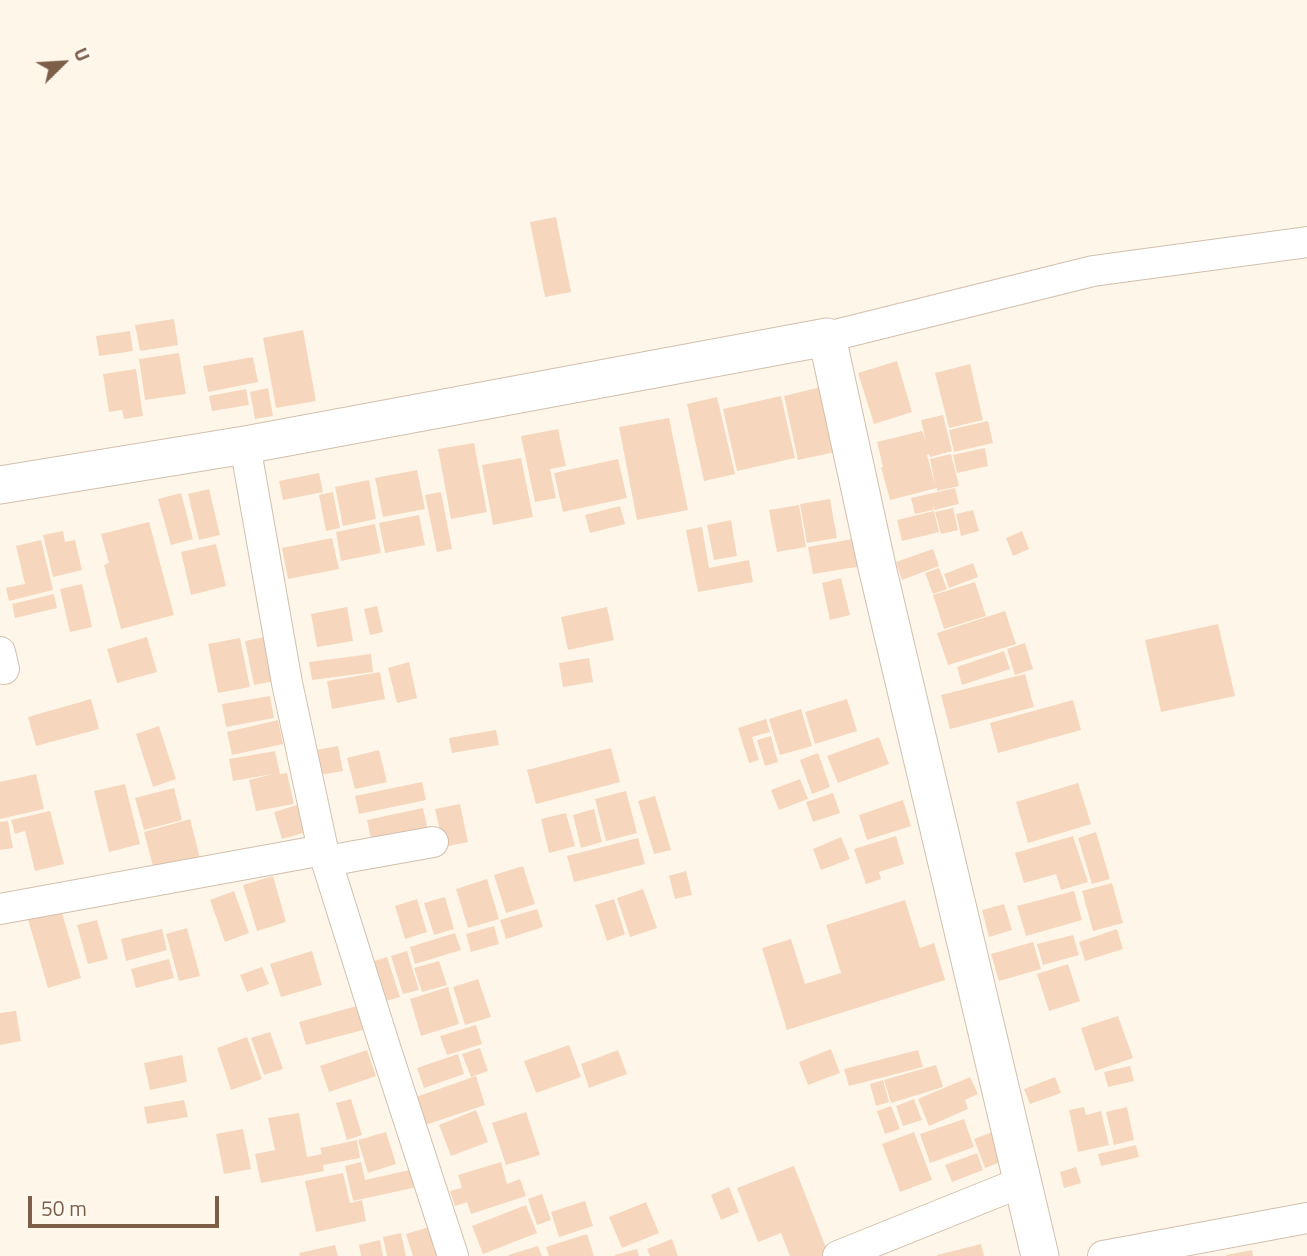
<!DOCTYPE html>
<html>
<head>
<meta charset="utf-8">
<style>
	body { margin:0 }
	#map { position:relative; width:1307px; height:1256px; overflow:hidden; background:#fef7e9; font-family:"Titillium Web",sans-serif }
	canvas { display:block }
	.north { position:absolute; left:28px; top:28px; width:70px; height:70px; -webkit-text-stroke:5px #fffaf1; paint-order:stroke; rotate:66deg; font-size:19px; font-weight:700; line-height:28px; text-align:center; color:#7c5e49 }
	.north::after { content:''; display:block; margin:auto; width:24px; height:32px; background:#7c5e49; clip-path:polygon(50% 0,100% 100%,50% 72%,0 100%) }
	.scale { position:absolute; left:28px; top:1196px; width:191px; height:32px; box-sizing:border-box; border:4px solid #7c5e49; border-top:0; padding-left:9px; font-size:21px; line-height:24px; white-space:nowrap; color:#7c5e49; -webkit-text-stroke:5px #fffaf1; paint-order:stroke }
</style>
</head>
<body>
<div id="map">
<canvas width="1307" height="1256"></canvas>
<div class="north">U</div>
<div class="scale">50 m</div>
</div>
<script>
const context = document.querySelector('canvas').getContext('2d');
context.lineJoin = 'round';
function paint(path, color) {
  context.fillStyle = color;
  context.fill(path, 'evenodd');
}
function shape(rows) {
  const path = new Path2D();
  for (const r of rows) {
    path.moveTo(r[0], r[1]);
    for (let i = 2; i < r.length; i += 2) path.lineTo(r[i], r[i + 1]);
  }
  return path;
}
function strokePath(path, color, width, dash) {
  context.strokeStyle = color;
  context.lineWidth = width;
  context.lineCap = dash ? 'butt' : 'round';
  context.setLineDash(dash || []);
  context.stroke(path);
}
paint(shape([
	[556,217,571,292,545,297,530,222],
	[174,319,178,345,140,351,135,325],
	[303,330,316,401,276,408,263,338],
	[130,331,133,351,99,356,96,336],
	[179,353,186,394,145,400,139,359],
	[253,357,258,382,208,392,203,366],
	[897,361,912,412,874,424,858,373],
	[970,364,983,420,949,428,935,373],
	[136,369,143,416,124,419,122,410,109,412,103,374],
	[825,386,840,451,798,460,784,396],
	[268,388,273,416,255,419,250,392],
	[246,389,249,405,212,411,209,396],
	[781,396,795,458,737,471,723,409],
	[717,397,735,474,704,481,687,404],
	[943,415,952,451,930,457,929,454,927,455,935,485,930,459,951,454,959,486,937,491,937,488,890,500,881,467,883,467,877,442,922,431,926,442,921,420],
	[669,418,688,510,637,520,619,427],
	[988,421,993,443,954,452,949,430],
	[558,429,566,466,550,469,556,498,535,502,521,436],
	[474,443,487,512,451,519,438,449],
	[985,448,988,466,957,473,953,455],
	[521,458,533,517,493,525,482,465],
	[618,459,627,498,563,512,554,473],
	[417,470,425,509,383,517,375,478],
	[319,473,323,492,283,500,279,481],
	[369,480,376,519,343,526,335,487],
	[955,488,959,504,934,510,933,505,933,510,915,514,911,498],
	[209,489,220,535,199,540,188,494],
	[333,492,340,528,326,531,319,495],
	[441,492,452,549,437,552,425,495],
	[181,493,193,539,171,545,158,499],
	[830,499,837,538,807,543,800,504],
	[799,505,806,547,777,552,769,510],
	[620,506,625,524,590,533,585,515],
	[953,508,958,530,941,534,935,512],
	[973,510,979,531,961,536,956,514],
	[934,511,939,532,902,541,897,520],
	[419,515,425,545,385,553,379,523],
	[731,520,737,556,714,560,707,525],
	[149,522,174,615,121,629,104,565,109,563,101,534],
	[375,524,381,553,341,561,336,532],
	[702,527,709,568,749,560,753,582,698,592,686,530],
	[63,531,65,542,75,540,82,570,53,577,43,535],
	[1022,531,1029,549,1013,556,1006,538],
	[332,538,339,569,288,579,282,548],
	[858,538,862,566,813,574,808,547],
	[41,540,53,590,9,601,6,588,25,584,16,546],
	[216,544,226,586,191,595,181,552],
	[933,549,939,566,902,580,896,562],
	[973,563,978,577,949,588,944,574],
	[939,568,947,589,933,594,925,573],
	[841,578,850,615,830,620,822,583],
	[975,582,986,616,944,629,933,595],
	[82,584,92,627,70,632,60,589],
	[54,594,57,608,15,618,12,604],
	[377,606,383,632,370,635,364,609],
	[347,607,353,641,317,647,311,614],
	[607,607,614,640,568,650,561,617],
	[1005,611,1016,644,948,665,937,633],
	[1218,624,1235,696,1161,712,1145,640],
	[270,636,279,680,254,685,245,641],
	[147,637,157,672,117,683,107,649],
	[240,638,250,687,218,693,208,644],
	[1025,643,1033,669,1015,675,1007,649],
	[1004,651,1010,669,962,685,957,667],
	[371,654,373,672,312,680,309,662],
	[589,658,593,682,563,687,559,663],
	[409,662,417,698,397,703,388,668],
	[380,672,385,699,332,709,327,681],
	[1025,674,1034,707,950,729,941,695],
	[270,696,274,718,226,727,222,704],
	[91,699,99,729,36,746,28,717],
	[847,699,857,731,815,744,805,712],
	[1073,700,1081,730,998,753,990,723],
	[801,709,812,746,780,755,769,719],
	[766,719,770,732,752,737,759,760,749,763,738,728],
	[278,720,283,744,232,755,227,732],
	[159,726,176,779,153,787,136,734],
	[496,730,499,745,452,753,449,738],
	[771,736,778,762,765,766,757,740],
	[879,737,889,764,838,783,827,756],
	[338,746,343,771,314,776,310,751],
	[611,748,620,782,536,804,527,770],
	[379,750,387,782,355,789,347,758],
	[275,751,280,774,287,773,294,804,256,811,249,780,273,774,233,781,229,759],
	[818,753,830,787,812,794,800,760],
	[36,774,44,809,0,819,0,782],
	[800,779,808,799,779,810,771,790],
	[422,782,426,800,359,814,355,796],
	[1078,783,1091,824,1028,843,1016,802],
	[125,784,140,844,109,852,94,791],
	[174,788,182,820,144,830,135,798],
	[626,791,637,833,606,841,595,799],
	[833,793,840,813,813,822,806,802],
	[655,796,671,850,654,854,638,801],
	[903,800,911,826,867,840,859,815],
	[307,802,314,830,282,839,274,812],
	[460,804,468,842,444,847,435,809],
	[423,808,428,831,372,843,367,820],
	[594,809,602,842,581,848,573,815],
	[50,811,64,864,35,871,25,831,15,834,11,820],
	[566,813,575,846,549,853,541,819],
	[190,819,202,866,156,878,144,832],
	[8,821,13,848,0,850,0,822],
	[1096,832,1110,879,1092,884,1078,838],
	[896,836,904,864,879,872,881,879,866,884,854,849],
	[1073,836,1088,882,1061,890,1056,874,1024,883,1015,853],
	[841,837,850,859,821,870,813,849],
	[638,838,645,864,574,882,567,856],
	[523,866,535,904,506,913,494,875],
	[686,871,692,895,675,899,669,876],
	[273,876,286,922,257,931,243,885],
	[487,879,499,919,468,928,456,889],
	[1112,883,1123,923,1093,931,1082,891],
	[643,889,657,928,630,937,617,898],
	[234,891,249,933,225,942,210,900],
	[1074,891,1082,920,1026,936,1017,906],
	[445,897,454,929,434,935,424,903],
	[417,899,427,932,405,939,395,906],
	[614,899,625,934,607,941,595,905],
	[905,900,920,948,934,943,945,980,787,1030,762,948,791,939,805,984,841,973,826,925],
	[1004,904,1012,930,989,937,982,910],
	[60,906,81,978,48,988,27,916],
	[537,909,543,927,506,939,500,920],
	[97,920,108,959,88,964,77,925],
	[494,926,499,944,471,952,466,934],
	[187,928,200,976,179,981,166,934],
	[162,929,167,950,126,961,121,939],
	[1117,929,1123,949,1085,961,1079,942],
	[455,933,461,950,415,964,410,947],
	[1073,935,1079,955,1043,965,1037,944],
	[1033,942,1041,969,999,981,991,954],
	[312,951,322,985,281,997,270,964],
	[407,951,419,990,403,994,391,956],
	[387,957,400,997,386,1001,374,961],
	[169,959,174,978,136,988,131,969],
	[439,961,447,985,422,992,414,968],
	[1068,964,1080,1001,1049,1011,1037,974],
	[262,967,269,984,247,992,240,975],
	[478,979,491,1017,465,1025,453,987],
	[448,987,459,1024,421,1036,410,999],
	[357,1006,363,1030,306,1045,299,1022],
	[16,1011,21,1041,0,1045,0,1013],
	[1118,1016,1133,1058,1095,1071,1081,1028],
	[476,1025,482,1044,447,1055,440,1036],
	[270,1032,283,1069,264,1075,251,1038],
	[247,1037,262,1079,231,1090,217,1048],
	[569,1045,581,1077,536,1093,524,1061],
	[480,1048,488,1071,471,1077,462,1054],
	[831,1049,840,1073,808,1085,799,1062],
	[367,1050,376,1076,329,1092,320,1066],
	[618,1050,627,1074,589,1088,581,1064],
	[918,1050,923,1067,849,1086,844,1069],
	[458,1054,464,1074,424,1088,417,1068],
	[182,1055,187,1082,150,1090,144,1063],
	[936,1065,943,1087,891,1103,884,1080],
	[1130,1066,1134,1081,1108,1087,1104,1072],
	[476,1076,485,1105,425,1125,416,1097],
	[970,1077,978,1094,965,1100,968,1109,929,1126,918,1099],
	[1055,1077,1061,1093,1030,1104,1024,1089],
	[883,1080,889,1102,876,1106,870,1084],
	[351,1099,362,1135,347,1140,336,1103],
	[914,1099,922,1120,903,1126,896,1106],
	[184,1100,188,1117,147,1124,144,1107],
	[891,1106,900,1129,885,1134,877,1111],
	[1084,1107,1086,1115,1101,1111,1109,1145,1078,1152,1069,1110],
	[1127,1107,1134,1140,1114,1145,1106,1112],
	[476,1110,488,1142,451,1156,439,1125],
	[526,1112,540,1155,506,1165,492,1123],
	[299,1113,307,1157,322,1154,320,1148,357,1140,360,1158,323,1165,324,1171,261,1183,255,1154,275,1150,268,1118],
	[964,1119,974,1147,930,1163,920,1134],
	[243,1129,251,1169,224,1174,216,1134],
	[995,1131,1006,1160,985,1168,974,1139],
	[386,1132,396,1164,368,1173,358,1140],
	[914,1132,932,1180,900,1192,882,1144],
	[1136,1145,1139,1157,1101,1166,1098,1154],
	[977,1153,983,1170,952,1182,945,1165],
	[361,1162,365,1180,414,1169,417,1187,353,1201,345,1166],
	[501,1162,507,1184,520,1179,526,1196,471,1214,467,1202,455,1206,450,1191,462,1188,458,1175],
	[794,1166,829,1255,827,1256,790,1256,781,1233,758,1242,737,1188],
	[1076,1167,1081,1183,1064,1188,1060,1172],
	[343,1173,350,1203,362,1200,366,1221,316,1232,305,1181],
	[729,1187,739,1212,721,1220,711,1195],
	[542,1194,551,1220,537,1225,528,1199],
	[585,1201,593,1226,559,1237,551,1212],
	[646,1202,659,1233,622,1248,609,1217],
	[526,1205,537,1233,483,1254,472,1226],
	[429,1227,438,1256,413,1256,406,1234],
	[401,1233,406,1256,387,1256,383,1237],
	[587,1234,594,1256,549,1256,546,1247],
	[672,1239,678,1256,650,1256,647,1249],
	[380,1240,383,1256,361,1256,359,1245],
	[981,1244,984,1256,937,1256,937,1255],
	[335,1245,338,1256,300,1256,299,1253],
	[538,1246,542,1256,509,1256,508,1255],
	[637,1249,639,1256,615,1256,615,1255],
	[1252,1250,1253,1256,1226,1256,1226,1255]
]), '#f6d7be');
const minor = shape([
	[827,337,1093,271,1307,242],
	[245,445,287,683,323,850,385,1047,453,1256],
	[0,652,4,669],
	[327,861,433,842],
	[0,909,323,850],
	[838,1256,1022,1182],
	[1103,1256,1307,1218]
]);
const tertiary = shape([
	[0,485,245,445,827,337,877,567,1040,1256]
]);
strokePath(minor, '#d2bfad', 32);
strokePath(tertiary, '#d2bfad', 39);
strokePath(minor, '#fff', 30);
strokePath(tertiary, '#fff', 37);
</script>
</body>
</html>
